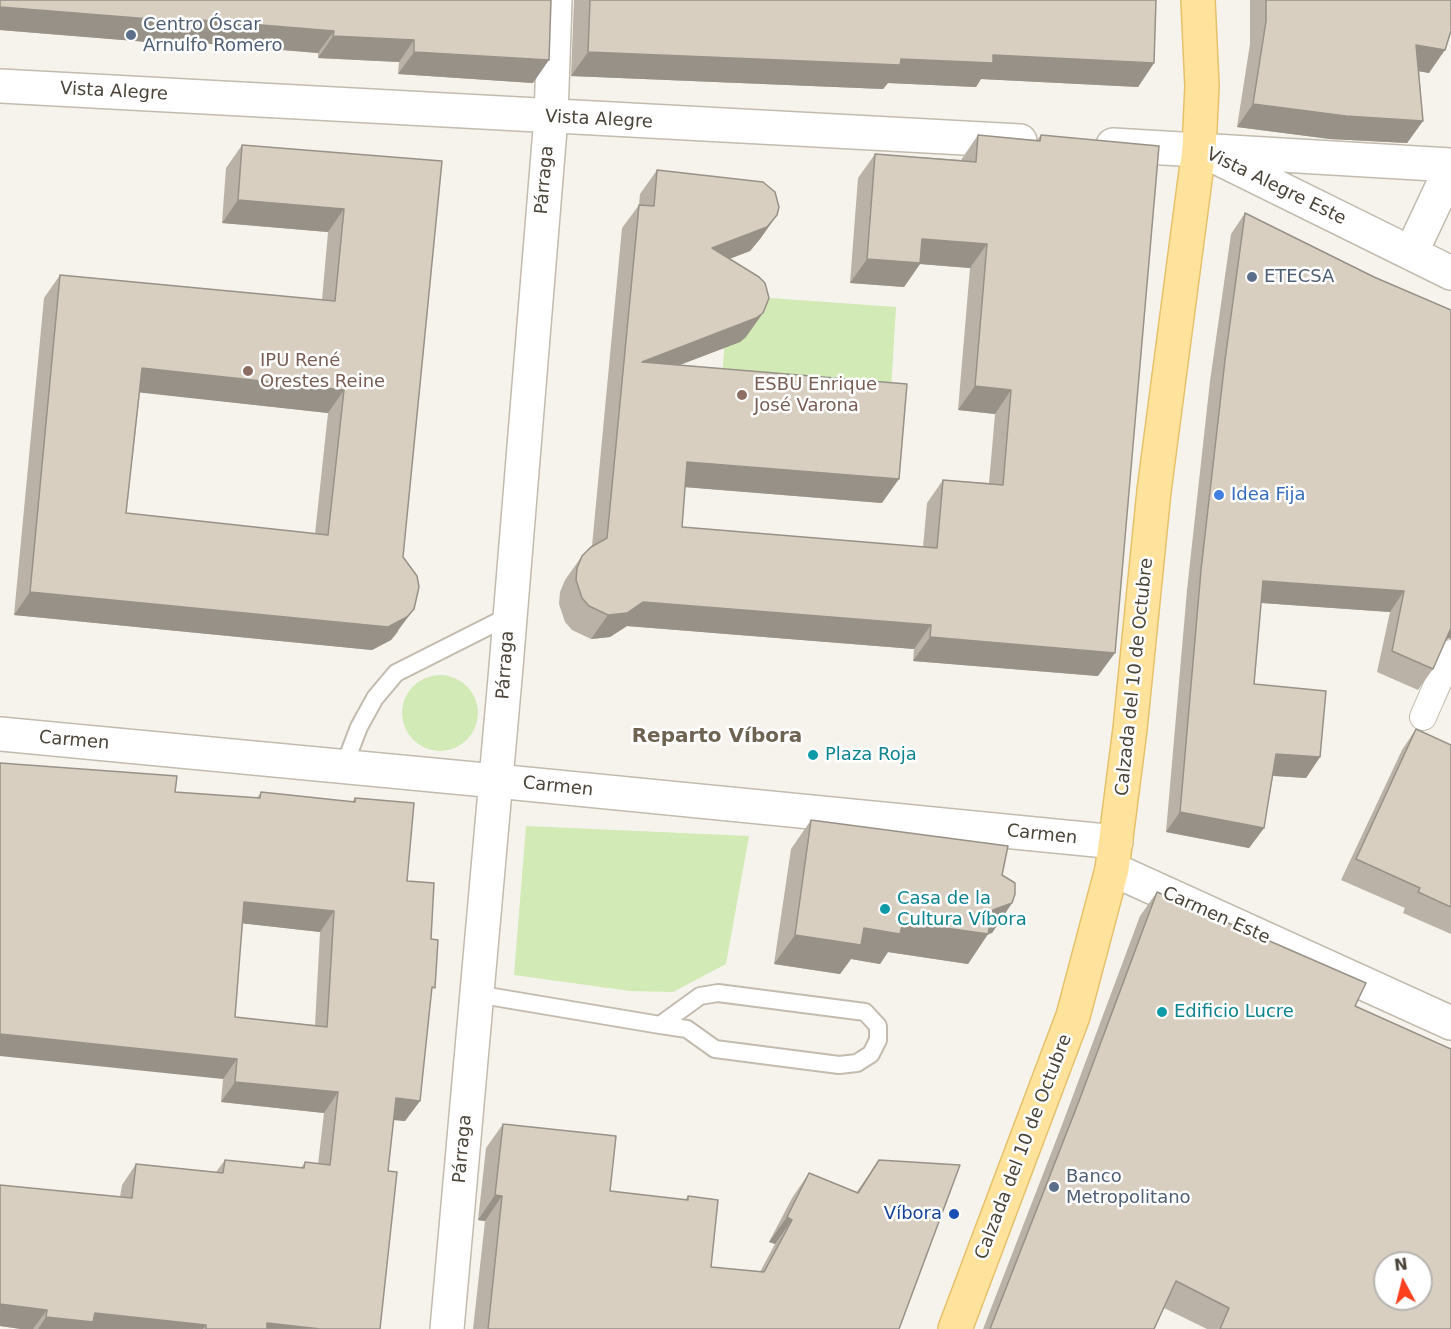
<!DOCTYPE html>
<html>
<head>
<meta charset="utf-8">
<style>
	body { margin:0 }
	#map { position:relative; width:1451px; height:1329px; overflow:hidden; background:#f6f3ec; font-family:"DejaVu Sans",sans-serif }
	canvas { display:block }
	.north { position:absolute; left:1373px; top:1251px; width:60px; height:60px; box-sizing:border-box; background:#fff; border:2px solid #b7b4b0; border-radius:50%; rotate:353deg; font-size:16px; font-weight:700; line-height:24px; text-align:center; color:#4b4439 }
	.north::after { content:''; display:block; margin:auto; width:21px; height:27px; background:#fc3f1d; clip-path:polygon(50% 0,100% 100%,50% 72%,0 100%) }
</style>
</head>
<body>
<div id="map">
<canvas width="1451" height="1329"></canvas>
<div class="north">N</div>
</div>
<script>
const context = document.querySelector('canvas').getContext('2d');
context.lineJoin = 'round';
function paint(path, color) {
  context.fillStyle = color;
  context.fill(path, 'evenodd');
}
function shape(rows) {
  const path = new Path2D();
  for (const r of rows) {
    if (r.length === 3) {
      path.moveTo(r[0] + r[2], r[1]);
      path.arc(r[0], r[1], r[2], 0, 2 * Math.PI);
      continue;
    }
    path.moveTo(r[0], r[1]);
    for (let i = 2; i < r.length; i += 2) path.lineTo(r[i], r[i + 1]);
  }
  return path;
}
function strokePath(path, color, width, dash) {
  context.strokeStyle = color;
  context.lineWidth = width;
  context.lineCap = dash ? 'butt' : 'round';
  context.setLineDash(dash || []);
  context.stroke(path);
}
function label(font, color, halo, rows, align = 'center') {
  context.font = font + ' "DejaVu Sans",sans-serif';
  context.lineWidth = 5;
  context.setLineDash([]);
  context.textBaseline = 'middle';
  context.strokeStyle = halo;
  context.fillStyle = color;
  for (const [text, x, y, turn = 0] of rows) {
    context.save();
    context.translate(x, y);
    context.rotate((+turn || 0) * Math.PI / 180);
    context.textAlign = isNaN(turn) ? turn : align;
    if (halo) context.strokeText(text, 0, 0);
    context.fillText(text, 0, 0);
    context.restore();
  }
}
paint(shape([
	[728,295,896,307,890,408,721,394],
	[440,713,38],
	[526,826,749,836,726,964,673,992,630,991,514,975]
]), '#d2eab5');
const service = shape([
	[344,766,359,727,375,698,396,673,509,616],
	[476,994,660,1025,687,1029,715,1049,839,1065,857,1063,871,1054,878,1040,878,1026,865,1012,718,993,700,996,660,1025]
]);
const pedestrian = shape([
	[1423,717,1451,653]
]);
const minor = shape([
	[0,86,1020,141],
	[1113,145,1451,165],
	[1214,156,1451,273],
	[1411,253,1451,168],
	[0,734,496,781],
	[1112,869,1451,1023],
	[447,1329,506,667,551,117,555,0]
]);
const tertiary = shape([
	[496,781,1116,842]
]);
const primary = shape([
	[955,1329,1073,1016,1112,869,1130,729,1154,491,1199,149,1202,86,1198,0]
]);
strokePath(service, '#c2bbae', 20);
strokePath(pedestrian, '#c2bbae', 28);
strokePath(minor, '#c2bbae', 36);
strokePath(tertiary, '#c2bbae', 36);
strokePath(primary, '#e6c16a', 36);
strokePath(service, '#fff', 16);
strokePath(pedestrian, '#fff', 26);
strokePath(minor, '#fff', 33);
strokePath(tertiary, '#fff', 33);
strokePath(primary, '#ffe39c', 33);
paint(shape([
	[0,0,551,0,533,83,398,74,399,62,318,58,318,53,175,41,172,44,0,30],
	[574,0,1156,0,1154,63,1138,87,981,79,976,87,888,83,883,89,571,76],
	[1250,0,1451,0,1429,73,1419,71,1423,121,1407,143,1330,139,1237,127,1250,44],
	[978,135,1037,140,1041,135,1098,676,913,661,914,649,627,626,610,637,591,639,572,630,565,622,559,604,560,592,565,580,582,556,592,546,622,228,639,205,640,194,657,170,777,215,760,239,750,251,729,259,746,337,740,342,679,365,882,503,685,487,682,527,923,547,927,503,943,480,989,483,995,414,958,410,970,268,920,264,904,287,850,283,858,178,875,154,961,160],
	[242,145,442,161,403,557,398,632,391,640,372,650,14,615,44,298,60,275,322,300,328,232,222,223,226,168],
	[140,392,328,413,315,534,126,513],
	[1245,213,1374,277,1451,310,1451,639,1449,638,1445,641,1433,669,1418,690,1377,672,1390,612,1261,603,1254,684,1320,757,1306,778,1273,776,1264,828,1249,848,1166,832,1187,590,1210,381,1231,234],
	[1416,729,1451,745,1451,934,1403,913,1405,908,1341,880,1402,750],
	[175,792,257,798,261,792,352,802,355,798,407,881,431,939,431,993,420,1101,405,1121,394,1120,388,1171,380,1329,21,1329,0,1326,0,1185,120,1197,122,1185,136,1164,216,1172,225,1160,301,1168,305,1162,318,1164,324,1113,221,1102,223,1079],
	[242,923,320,932,315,1025,235,1017],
	[811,820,1002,875,1012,903,992,933,988,934,968,964,888,952,880,964,851,959,840,974,774,964,791,849],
	[1157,892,1355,1006,1451,1329,1207,1329,1164,1308,1154,1329,983,1329,1062,1125,1140,916],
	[503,1124,610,1191,685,1200,688,1196,711,1267,760,1272,775,1244,769,1242,792,1198,809,1173,856,1193,879,1160,899,1329,473,1329,485,1221,478,1220,486,1148]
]), '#bab2a6');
paint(shape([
	[0,7,188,19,334,31,318,53,175,41,172,44,0,30],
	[333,36,414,40,399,62,318,58],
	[1416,45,1445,50,1429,73,1400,68],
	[414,52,549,60,533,83,398,74],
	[588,52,901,59,993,55,1154,63,1138,87,981,79,976,87,888,83,883,89,571,76],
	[1253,104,1423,121,1407,143,1330,139,1237,127],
	[238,200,344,209,328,232,222,223],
	[777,215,760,239,750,251,695,272,712,248],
	[922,239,987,244,970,268,920,264,904,287,850,283,867,259],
	[763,313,746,337,740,342,625,386,642,362],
	[142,368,344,390,328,413,126,391],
	[975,386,1011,390,995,414,958,410],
	[687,462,899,479,882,503,671,486],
	[1263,581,1404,591,1390,612,1248,602],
	[30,592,414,609,391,640,372,650,14,615],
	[643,602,931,625,914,649,627,626,610,637,591,639,608,615],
	[1451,627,1451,639,1449,638,1438,646],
	[930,637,1115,653,1098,676,913,661],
	[1276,754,1320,757,1306,778,1262,775],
	[1180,812,1264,828,1249,848,1166,832],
	[244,902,334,911,320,932,230,922],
	[1012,903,992,933,988,934,968,964,888,952,880,964,851,959,840,974,774,964,795,935,864,928,993,910],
	[0,1034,237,1059,223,1079,0,1056],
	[235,1082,338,1092,324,1113,221,1102],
	[396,1098,420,1101,405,1121,382,1119],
	[495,1195,502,1196,485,1221,478,1220],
	[787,1217,792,1220,775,1244,769,1242],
	[0,1304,47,1310,33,1329,21,1329,0,1326],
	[95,1313,206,1325,203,1329,38,1329,46,1317],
	[267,1323,320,1329,263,1329]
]), '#979187');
const building = shape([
	[0,0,551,0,549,60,414,52,414,40,333,36,334,31,188,19,188,22,0,7,0,0],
	[590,0,1156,0,1154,63,993,55,993,63,901,59,900,65,588,52,590,0],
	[1266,0,1451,0,1451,31,1445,50,1416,45,1423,121,1346,116,1253,104,1266,21,1266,0],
	[978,135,1040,141,1041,135,1159,146,1115,653,930,637,931,625,643,602,627,613,608,615,589,606,582,598,576,580,577,568,582,556,591,547,607,538,639,205,654,206,657,170,763,182,775,192,779,207,777,215,767,227,712,248,759,277,765,283,769,298,763,313,756,318,642,362,907,384,899,479,687,462,682,527,937,548,943,480,1003,485,1011,390,975,386,987,244,922,239,920,263,867,259,875,154,976,162,978,135],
	[242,145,442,161,403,557,417,576,419,587,414,609,407,617,388,627,30,592,60,275,335,301,344,209,238,200,242,145],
	[142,368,344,390,328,535,126,513,142,368],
	[1245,213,1374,277,1451,310,1451,628,1433,669,1392,651,1404,591,1263,581,1254,684,1326,691,1320,757,1276,754,1264,828,1180,812,1201,570,1225,360,1245,213],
	[1416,729,1451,745,1451,907,1418,892,1420,888,1356,859,1416,729],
	[0,763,177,776,175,792,260,798,261,792,355,802,355,798,414,803,407,881,434,883,431,939,438,940,435,988,432,987,420,1101,396,1098,388,1171,397,1172,380,1329,320,1329,267,1323,267,1329,206,1329,206,1325,95,1313,93,1322,46,1317,47,1310,0,1304,0,1185,132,1198,136,1164,223,1173,225,1160,304,1168,305,1162,330,1165,338,1092,235,1082,237,1059,0,1034,0,763],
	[244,902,334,911,327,1027,235,1017,244,902],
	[811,820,1008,846,1002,875,1015,883,1015,894,1012,903,993,910,988,934,903,922,900,934,864,928,861,945,795,935,811,820],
	[1157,892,1366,983,1355,1006,1451,1049,1451,1329,1220,1329,1229,1308,1176,1281,1154,1329,990,1329,1079,1101,1157,892],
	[1385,1263,1421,1263,1421,1299,1385,1299,1385,1263],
	[503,1124,616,1136,610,1191,688,1200,688,1196,718,1200,711,1267,764,1272,792,1220,787,1217,809,1173,858,1193,879,1160,960,1165,899,1329,488,1329,502,1196,495,1195,503,1124]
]);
paint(building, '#d8cfc1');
strokePath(building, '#979187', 1.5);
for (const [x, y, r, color] of [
	[131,35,6,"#5c6f8a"],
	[1252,277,6,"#5c6f8a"],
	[248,371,6,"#8d6e63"],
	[742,395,6,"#8d6e63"],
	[1219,495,6,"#3f7fe0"],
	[813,755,6,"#0f9aa8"],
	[885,909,6,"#0f9aa8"],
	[1162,1012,6,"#0f9aa8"],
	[1054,1187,6,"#5c6f8a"],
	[954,1214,6,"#1a4fb4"]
]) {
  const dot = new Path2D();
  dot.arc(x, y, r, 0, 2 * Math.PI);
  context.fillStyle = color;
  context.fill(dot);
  strokePath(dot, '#fff', 2);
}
label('18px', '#4e5e75', '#fff', [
	["Centro Óscar",143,25],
	["Arnulfo Romero",143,46],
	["ETECSA",1264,277],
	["Banco",1066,1177],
	["Metropolitano",1066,1198]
], 'left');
label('18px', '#4b4439', '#fff', [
	["Vista Alegre",114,92,3],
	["Vista Alegre",599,120,3],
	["Párraga",545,180,-85],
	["Vista Alegre Este",1276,187,26],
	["Párraga",506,665,-86],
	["Calzada del 10 de Octubre",1135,677,-84],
	["Carmen",74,741,5],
	["Carmen",558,787,6],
	["Carmen",1042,835,6],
	["Carmen Este",1216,916,24],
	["Calzada del 10 de Octubre",1024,1147,-69],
	["Párraga",463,1149,-85]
]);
label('18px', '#785e54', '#fff', [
	["IPU René",260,361],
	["Orestes Reine",260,382],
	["ESBU Enrique",754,385],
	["José Varona",754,406]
], 'left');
label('18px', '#366cbe', '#fff', [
	["Idea Fija",1231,495]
], 'left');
label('18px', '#0d838f', '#fff', [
	["Plaza Roja",825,755],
	["Casa de la",897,899],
	["Cultura Víbora",897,920],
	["Edificio Lucre",1174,1012]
], 'left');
label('18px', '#164399', '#fff', [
	["Víbora",942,1214]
], 'right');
label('bold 20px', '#6e6250', '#fff', [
	["Reparto Víbora",717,737]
]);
</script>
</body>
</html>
